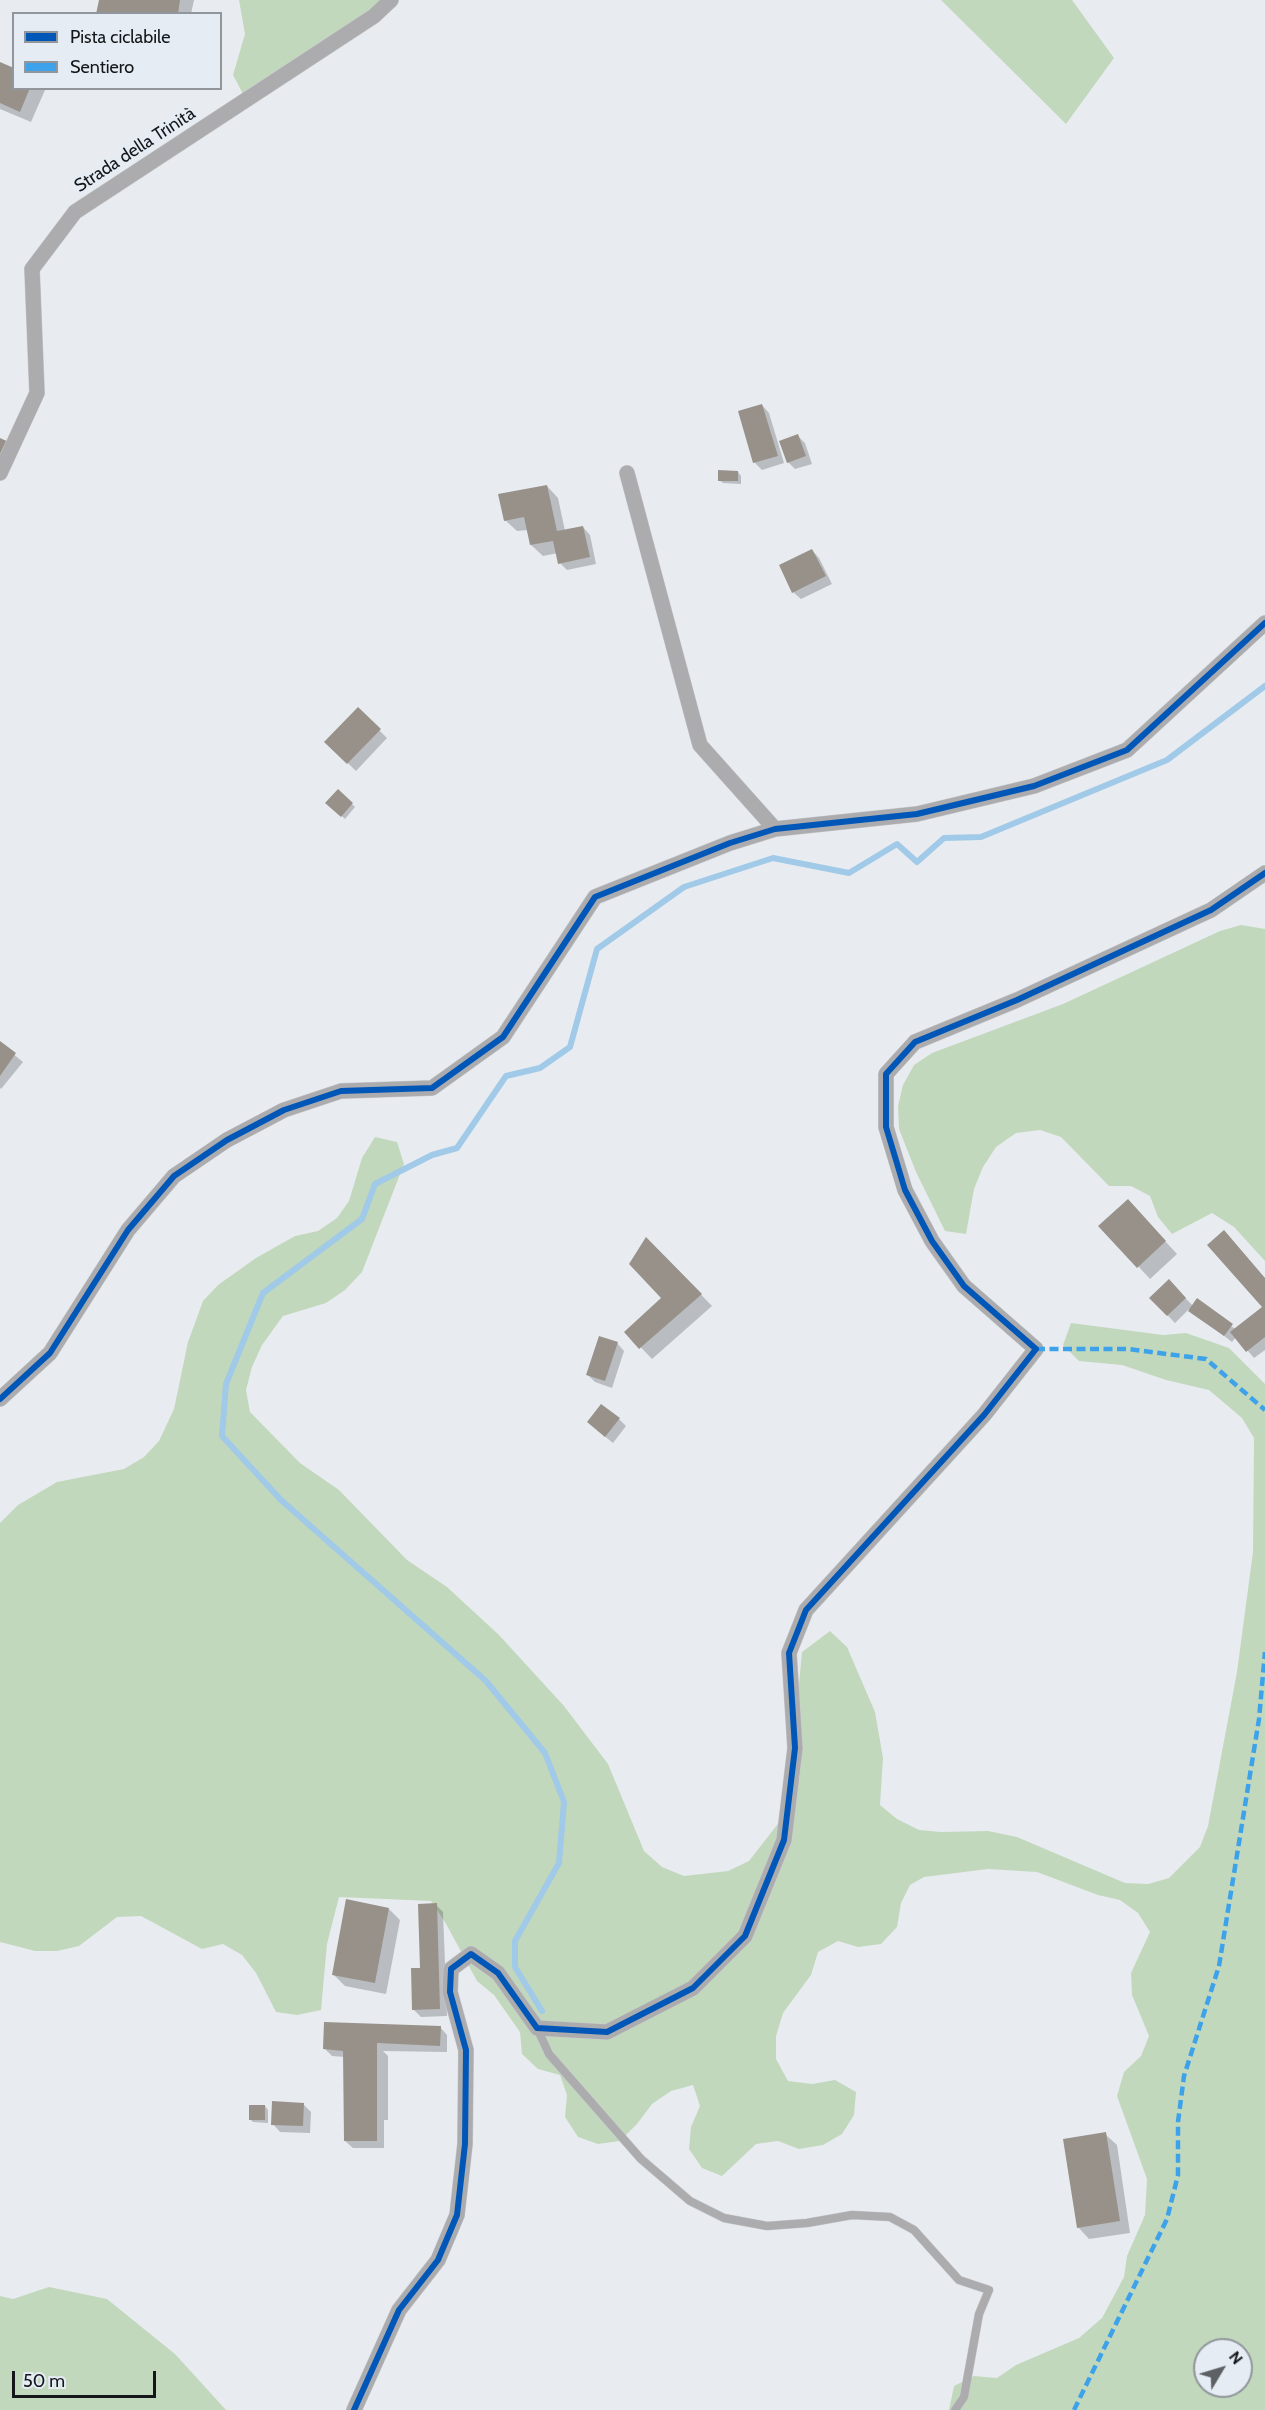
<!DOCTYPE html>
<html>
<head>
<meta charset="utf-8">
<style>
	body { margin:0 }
	#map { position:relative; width:1265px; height:2410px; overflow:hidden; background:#e8ecf0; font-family:Cabin,sans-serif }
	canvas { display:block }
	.legend { position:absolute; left:12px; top:12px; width:210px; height:78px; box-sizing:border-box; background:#e5ecf4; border:2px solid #91969c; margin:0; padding:8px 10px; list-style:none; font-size:18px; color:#141619 }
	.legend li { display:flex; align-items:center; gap:12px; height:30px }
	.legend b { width:30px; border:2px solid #91969c }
	.north { position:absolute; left:1193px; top:2338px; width:60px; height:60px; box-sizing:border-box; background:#e5ecf4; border:2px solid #91969c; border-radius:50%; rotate:52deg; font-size:16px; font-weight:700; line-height:24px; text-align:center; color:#141619 }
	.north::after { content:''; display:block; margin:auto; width:21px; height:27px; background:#5e6164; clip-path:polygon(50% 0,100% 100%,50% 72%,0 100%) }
	.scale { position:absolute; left:12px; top:2371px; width:144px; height:27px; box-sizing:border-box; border:3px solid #141619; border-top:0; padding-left:8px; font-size:18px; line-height:21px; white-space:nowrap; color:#141619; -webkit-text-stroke:4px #e5ecf4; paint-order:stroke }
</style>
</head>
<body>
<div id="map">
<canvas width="1265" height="2410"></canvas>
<ul class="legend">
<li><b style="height:8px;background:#0057b8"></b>Pista ciclabile</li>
<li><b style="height:8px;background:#3da2ea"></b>Sentiero</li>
</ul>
<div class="north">N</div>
<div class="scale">50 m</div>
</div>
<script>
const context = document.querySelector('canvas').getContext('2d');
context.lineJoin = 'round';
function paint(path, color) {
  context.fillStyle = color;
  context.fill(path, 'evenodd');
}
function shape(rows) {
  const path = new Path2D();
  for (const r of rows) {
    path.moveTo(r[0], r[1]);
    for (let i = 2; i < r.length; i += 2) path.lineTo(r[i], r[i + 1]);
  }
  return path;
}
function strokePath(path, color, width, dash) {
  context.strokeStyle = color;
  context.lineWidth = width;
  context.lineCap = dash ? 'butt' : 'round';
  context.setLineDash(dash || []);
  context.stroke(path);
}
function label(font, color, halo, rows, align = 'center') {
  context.font = font + ' Cabin,sans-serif';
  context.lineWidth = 6;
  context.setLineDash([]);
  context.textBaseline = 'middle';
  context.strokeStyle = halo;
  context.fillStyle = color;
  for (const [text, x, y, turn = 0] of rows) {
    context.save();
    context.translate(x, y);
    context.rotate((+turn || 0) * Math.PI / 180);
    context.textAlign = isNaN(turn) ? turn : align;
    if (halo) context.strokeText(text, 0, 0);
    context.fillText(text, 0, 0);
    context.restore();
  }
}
paint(shape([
	[239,0,396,0,243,94,233,75,245,34],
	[941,0,1072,0,1114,58,1066,124],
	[1241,925,1265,929,1265,1261,1234,1227,1212,1213,1172,1234,1158,1217,1150,1196,1131,1186,1109,1186,1061,1137,1040,1130,1016,1133,996,1147,983,1167,974,1189,966,1234,945,1231,916,1172,899,1129,898,1106,903,1085,914,1065,932,1053,1063,1004,1220,931],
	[375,1137,397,1142,404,1164,362,1272,345,1290,326,1303,283,1316,262,1345,252,1367,246,1390,250,1412,300,1463,339,1490,407,1560,447,1587,499,1635,564,1706,608,1764,644,1851,662,1867,684,1876,728,1871,749,1861,777,1825,800,1775,798,1694,802,1652,830,1631,847,1647,875,1712,883,1758,880,1805,897,1819,919,1830,941,1832,988,1831,1017,1837,1125,1883,1148,1884,1169,1878,1200,1847,1208,1826,1237,1672,1253,1552,1254,1438,1242,1418,1209,1390,1166,1380,1122,1365,1079,1361,1063,1345,1071,1323,1163,1335,1186,1333,1229,1348,1265,1384,1265,2410,949,2410,954,2386,974,2376,997,2378,1016,2365,1079,2338,1102,2318,1124,2277,1127,2256,1145,2215,1147,2179,1117,2096,1124,2072,1141,2056,1149,2036,1132,1995,1131,1973,1150,1932,1138,1913,1120,1900,1098,1895,1037,1872,988,1869,924,1877,910,1885,901,1903,897,1927,881,1944,858,1947,838,1941,818,1952,811,1975,783,2013,776,2036,776,2059,788,2081,812,2084,835,2080,856,2092,854,2115,842,2134,823,2145,799,2149,778,2141,756,2144,722,2176,702,2168,689,2149,691,2127,700,2106,693,2085,671,2091,652,2104,637,2124,620,2141,598,2144,578,2137,565,2117,567,2095,560,2075,538,2069,522,2054,520,2032,494,1995,477,1981,445,1922,431,1901,339,1897,327,1944,321,2010,297,2015,276,2012,256,1973,242,1955,223,1944,202,1949,141,1916,117,1917,79,1946,57,1951,35,1951,0,1942,0,1523,18,1505,57,1482,124,1469,144,1457,159,1441,174,1409,188,1342,203,1301,218,1285,256,1258,295,1236,318,1231,337,1218,349,1201,362,1158],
	[1205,2350,1241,2350,1241,2386,1205,2386],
	[49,2287,107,2299,175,2354,226,2410,0,2410,0,2296,13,2299]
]), '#c2d8bd');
paint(shape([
	[101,0,194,0,191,14,98,14],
	[0,64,14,88,45,90,31,122,0,109],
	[762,405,769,413,784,463,762,470,754,462],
	[798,436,805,443,812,464,795,469,788,462],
	[738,472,741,476,741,484,723,483,719,480],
	[547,486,558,498,565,531,583,527,590,535,596,564,567,570,560,563,558,553,543,556,531,545,528,530,517,531,505,520],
	[812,550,819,558,832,584,801,599,793,592],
	[358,709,387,738,356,771,326,742],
	[338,791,355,807,345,819,327,802],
	[0,1043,23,1062,1,1089,0,1088],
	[1139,1213,1177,1254,1150,1279,1101,1226],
	[658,1250,712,1306,652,1359,626,1332,664,1298],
	[1265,1278,1265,1350,1254,1358,1236,1337,1232,1342,1189,1309,1175,1323,1151,1298,1169,1281,1193,1306,1236,1329,1264,1307],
	[617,1343,624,1351,612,1388,595,1382,588,1375],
	[619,1419,626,1426,613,1443,597,1430],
	[436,1905,443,1912,447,2016,421,2017,414,2010],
	[389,1909,400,1920,386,1994,345,1986,333,1974],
	[440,2027,447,2035,447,2052,383,2051,388,2056,388,2120,384,2120,384,2148,353,2148,345,2141,345,2057,332,2056,325,2049],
	[303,2104,311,2112,310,2133,280,2132,273,2124],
	[265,2106,268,2110,268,2123,253,2122,250,2119],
	[1105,2134,1117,2145,1130,2233,1089,2239,1078,2227]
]), '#0003');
strokePath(shape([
	[542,2011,515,1967,515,1941,559,1863,564,1802,545,1753,486,1681,281,1500,222,1436,226,1384,263,1293,362,1219,375,1184,432,1155,457,1148,506,1076,540,1068,570,1047,597,949,684,887,773,858,849,873,897,844,917,862,944,838,981,837,1167,760,1265,686]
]), '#a1c9e8', 6);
paint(shape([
	[99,0,180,0,178,14,96,14],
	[0,62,14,68,14,88,30,88,20,112,0,103],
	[762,404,778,456,753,463,738,411],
	[798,434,806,456,787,463,779,441],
	[0,438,11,443,0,463],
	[718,470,738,471,738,481,718,481],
	[547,485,557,531,583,526,590,557,558,564,553,541,530,545,524,517,504,521,498,494],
	[812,549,826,576,792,593,779,565],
	[358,707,381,729,347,764,324,742],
	[338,789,353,803,341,817,325,803],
	[0,1041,16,1053,0,1076],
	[1128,1199,1166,1241,1137,1268,1098,1226],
	[1224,1230,1265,1278,1265,1337,1246,1352,1230,1332,1262,1307,1207,1245],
	[646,1237,702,1294,639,1349,624,1332,661,1298,629,1264],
	[1169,1279,1186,1298,1167,1316,1149,1298],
	[1197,1298,1233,1324,1224,1336,1188,1311],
	[599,1336,618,1342,605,1381,586,1375],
	[601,1404,620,1418,605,1437,587,1422],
	[346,1899,389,1908,375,1983,332,1975],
	[437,1903,440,2009,412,2010,411,1968,420,1968,418,1904],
	[324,2022,441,2026,440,2046,377,2043,377,2141,344,2141,343,2051,323,2049],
	[272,2101,304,2103,303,2126,271,2125],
	[249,2105,265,2105,265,2120,249,2120],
	[1106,2132,1120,2221,1077,2228,1063,2139]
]), '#97918a');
const lane = shape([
	[537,2028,549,2054,598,2110,641,2159,690,2201,724,2218,767,2226,807,2223,852,2215,890,2217,914,2230,959,2280,989,2290,979,2314,964,2397,955,2410]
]);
const street = shape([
	[0,473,37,393,32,269,75,212,374,16,391,0],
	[627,473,700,745,775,829],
	[0,1399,50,1353,128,1230,174,1176,227,1140,284,1110,341,1091,432,1088,503,1037,595,897,730,843,775,829,917,814,1034,786,1127,750,1265,623],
	[354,2410,399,2310,438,2260,457,2215,465,2144,466,2050,450,1992,451,1969,471,1954,498,1973,537,2028,607,2032,693,1988,745,1936,784,1840,795,1748,789,1653,806,1610,984,1415,1036,1349,964,1286,932,1241,905,1190,886,1127,886,1074,915,1042,1017,1000,1211,910,1265,873]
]);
strokePath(lane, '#c7cacd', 9);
strokePath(street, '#c7cacd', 16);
strokePath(lane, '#acacae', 8);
strokePath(street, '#acacae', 15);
strokePath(shape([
	[1036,1349,1128,1349,1206,1359,1265,1410],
	[1074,2410,1167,2219,1178,2175,1178,2122,1184,2076,1219,1966,1259,1719,1265,1652]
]), '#3da2ea', 4.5, [9, 4.5]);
strokePath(shape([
	[0,1399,50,1353,128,1230,174,1176,227,1140,284,1110,341,1091,432,1088,503,1037,595,897,730,843,775,829,917,814,1034,786,1127,750,1265,623],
	[354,2410,399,2310,438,2260,457,2215,465,2144,466,2050,450,1992,451,1969,471,1954,498,1973,537,2028,607,2032,693,1988,745,1936,784,1840,795,1748,789,1653,806,1610,984,1415,1036,1349,964,1286,932,1241,905,1190,886,1127,886,1074,915,1042,1017,1000,1211,910,1265,873]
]), '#0057b8', 6);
label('18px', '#141619', '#e5ecf4', [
	["Strada della Trinità",135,150,-33]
]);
</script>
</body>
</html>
